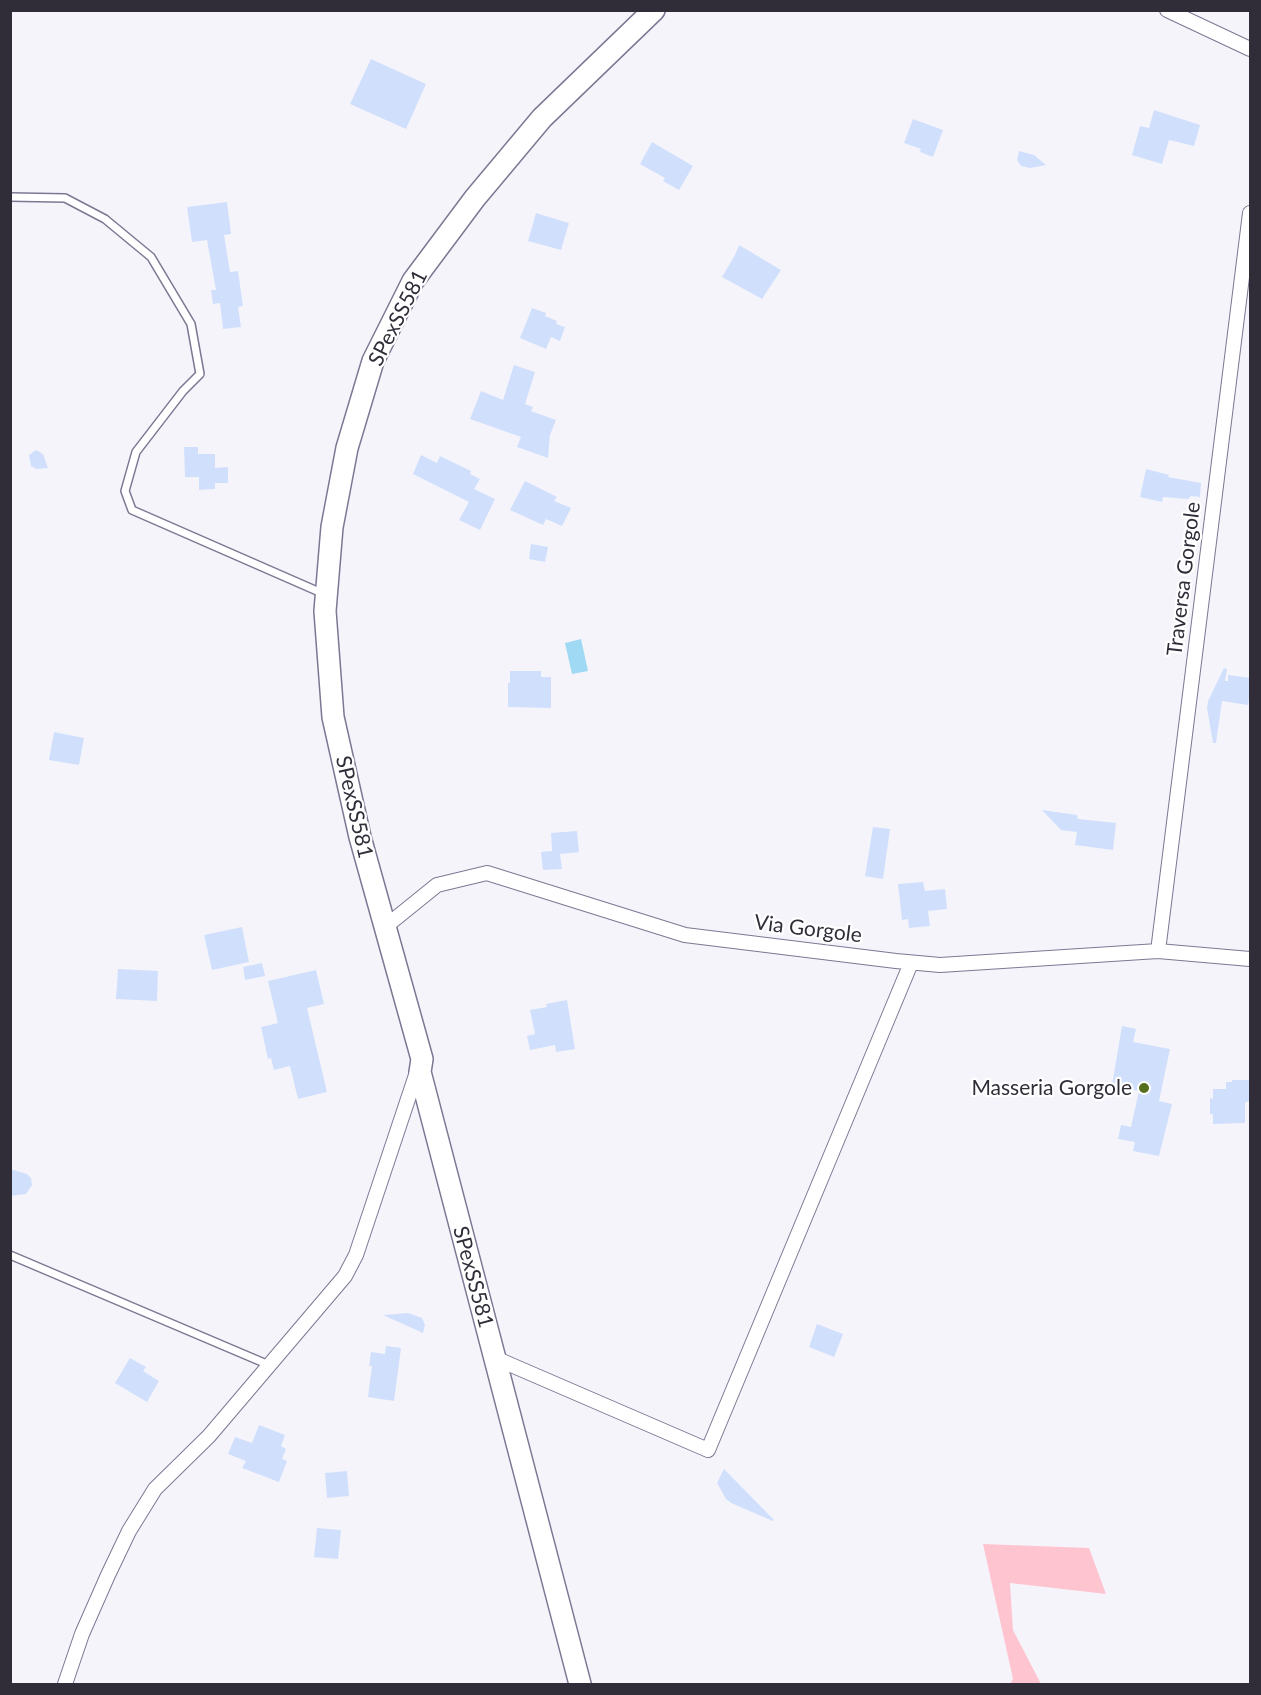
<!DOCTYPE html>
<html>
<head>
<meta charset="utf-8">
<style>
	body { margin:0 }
	#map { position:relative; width:1261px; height:1695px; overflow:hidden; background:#f6f4fb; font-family:Lato,sans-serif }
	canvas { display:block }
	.frame { position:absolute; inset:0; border:12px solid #302d39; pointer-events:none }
</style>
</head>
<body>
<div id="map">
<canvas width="1261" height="1695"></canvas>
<div class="frame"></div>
</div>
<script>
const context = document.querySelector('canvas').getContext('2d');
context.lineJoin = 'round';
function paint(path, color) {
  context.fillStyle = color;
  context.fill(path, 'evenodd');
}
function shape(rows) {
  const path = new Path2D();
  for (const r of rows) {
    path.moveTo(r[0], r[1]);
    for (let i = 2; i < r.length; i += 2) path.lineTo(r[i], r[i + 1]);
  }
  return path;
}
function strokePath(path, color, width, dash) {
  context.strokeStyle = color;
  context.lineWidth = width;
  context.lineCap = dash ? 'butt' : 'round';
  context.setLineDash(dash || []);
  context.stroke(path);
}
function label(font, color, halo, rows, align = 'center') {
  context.font = font + ' Lato,sans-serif';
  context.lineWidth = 4.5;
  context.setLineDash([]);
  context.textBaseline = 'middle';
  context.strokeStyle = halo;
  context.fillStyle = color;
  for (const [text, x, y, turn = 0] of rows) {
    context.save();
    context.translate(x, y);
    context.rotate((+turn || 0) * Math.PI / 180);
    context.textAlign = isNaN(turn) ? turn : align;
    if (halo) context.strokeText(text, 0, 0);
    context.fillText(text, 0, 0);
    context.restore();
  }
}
paint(shape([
	[983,1544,1089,1548,1106,1594,1010,1583,1013,1630,1041,1684,1010,1684,1013,1679]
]), '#fec5d1');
paint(shape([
	[581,639,588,671,572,674,565,643]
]), '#a0d9f3');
paint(shape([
	[371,59,426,84,406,129,350,104],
	[1154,110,1200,125,1194,146,1169,140,1162,164,1132,155,1140,126,1149,128],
	[913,119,943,130,933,157,920,152,921,149,904,143],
	[652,142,693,166,679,190,663,181,665,178,640,164],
	[1019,151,1034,155,1046,165,1030,168,1021,166,1017,160],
	[227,202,231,234,224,235,230,272,238,271,243,306,238,307,241,327,223,329,220,303,213,304,211,290,216,290,207,240,192,242,187,207],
	[536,213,569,223,561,250,528,241],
	[739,245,781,270,762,299,722,277,735,255],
	[532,308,546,313,545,316,557,321,556,324,565,327,560,341,551,337,546,349,520,338],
	[514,365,535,372,525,404,533,407,531,411,556,420,550,435,548,458,517,447,521,437,470,419,481,391,503,400],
	[184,447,198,447,198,454,215,454,215,468,228,467,228,483,215,483,215,489,199,490,199,477,185,477],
	[36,450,43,454,48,468,36,469,31,466,29,455],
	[421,455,437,463,440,456,471,471,470,474,480,479,474,489,495,499,480,530,459,520,469,502,413,474],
	[1146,469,1169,475,1168,477,1201,483,1200,497,1191,496,1188,499,1163,497,1162,502,1140,497],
	[525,481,557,497,554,501,571,508,562,526,546,519,543,525,510,510],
	[531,544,548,547,545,562,529,559],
	[1224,668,1227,669,1225,681,1228,681,1228,675,1251,678,1248,705,1222,701,1216,743,1213,743,1207,708,1208,701],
	[510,671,541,671,541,677,551,677,551,708,508,707,508,683,510,683],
	[54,732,84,738,79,765,49,760],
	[1042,810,1077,815,1078,819,1116,823,1113,850,1075,845,1077,832,1061,830],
	[873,827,890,829,883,879,865,876],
	[577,831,579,852,560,854,562,869,543,870,541,852,552,851,551,833],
	[923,882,925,891,945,889,947,909,928,911,930,926,909,928,908,919,902,920,898,884],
	[242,927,249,962,212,970,204,935],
	[262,963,265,976,245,980,243,967],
	[118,969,158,971,157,1001,116,999],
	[316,970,324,1004,307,1008,327,1092,298,1099,290,1066,274,1070,271,1058,268,1059,261,1027,278,1023,268,981],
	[567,1000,575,1049,556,1052,555,1045,530,1050,527,1036,535,1034,530,1010,547,1007,546,1004],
	[1122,1026,1136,1029,1133,1042,1170,1049,1159,1101,1172,1104,1159,1156,1133,1151,1135,1142,1118,1139,1121,1125,1131,1127,1139,1091,1112,1085],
	[1232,1080,1251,1080,1251,1101,1245,1102,1245,1123,1213,1124,1213,1114,1210,1114,1210,1098,1213,1099,1213,1089,1226,1089,1226,1082,1232,1082],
	[10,1169,27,1174,31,1178,32,1185,26,1194,10,1196],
	[408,1313,422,1318,425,1325,423,1333,383,1315],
	[817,1324,843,1334,834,1357,809,1347],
	[386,1346,401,1348,394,1401,368,1397,372,1366,369,1366,371,1352,385,1354],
	[130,1358,146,1367,143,1371,159,1381,147,1402,115,1383],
	[259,1425,285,1435,281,1446,286,1449,282,1459,287,1461,279,1482,242,1468,246,1461,228,1454,235,1437,252,1443],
	[724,1469,774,1520,773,1521,731,1503,726,1499,717,1483],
	[347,1471,349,1496,327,1498,325,1473],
	[317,1528,341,1530,338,1559,314,1557]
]), '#d0e0fc');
const lane = shape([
	[10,197,65,198,105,219,151,257,191,324,200,374,183,391,136,452,125,491,132,510,324,594],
	[10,1255,269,1365]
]);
const street = shape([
	[1167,10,1250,49],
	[385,927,437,885,487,873,685,935,896,961,940,965,1158,951,1250,959],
	[1158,951,1250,213],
	[495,1358,708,1450,911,963],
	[65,1684,82,1634,108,1575,129,1531,155,1489,209,1436,345,1276,356,1255,418,1069]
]);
const primary = shape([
	[580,1684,420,1072,422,1059,360,837,333,717,325,611,332,527,347,448,373,361,413,281,475,198,542,118,654,10]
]);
strokePath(lane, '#7e7793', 10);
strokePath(street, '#7e7793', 16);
strokePath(primary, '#7e7793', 24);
strokePath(lane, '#fff', 7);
strokePath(street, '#fff', 14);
strokePath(primary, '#fff', 21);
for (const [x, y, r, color] of [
	[1144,1088,6,"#576e1f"]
]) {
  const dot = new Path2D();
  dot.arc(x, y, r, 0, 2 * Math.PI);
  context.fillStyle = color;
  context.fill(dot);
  strokePath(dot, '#fff', 2);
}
label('21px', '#302d39', '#fff', [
	["SPexSS581",398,318,-63],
	["Traversa Gorgole",1184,579,-83],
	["SPexSS581",354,807,77],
	["Via Gorgole",808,929,7],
	["SPexSS581",473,1277,75]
]);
label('21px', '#302d39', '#fff', [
	["Masseria Gorgole",1132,1088]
], 'right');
</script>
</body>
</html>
